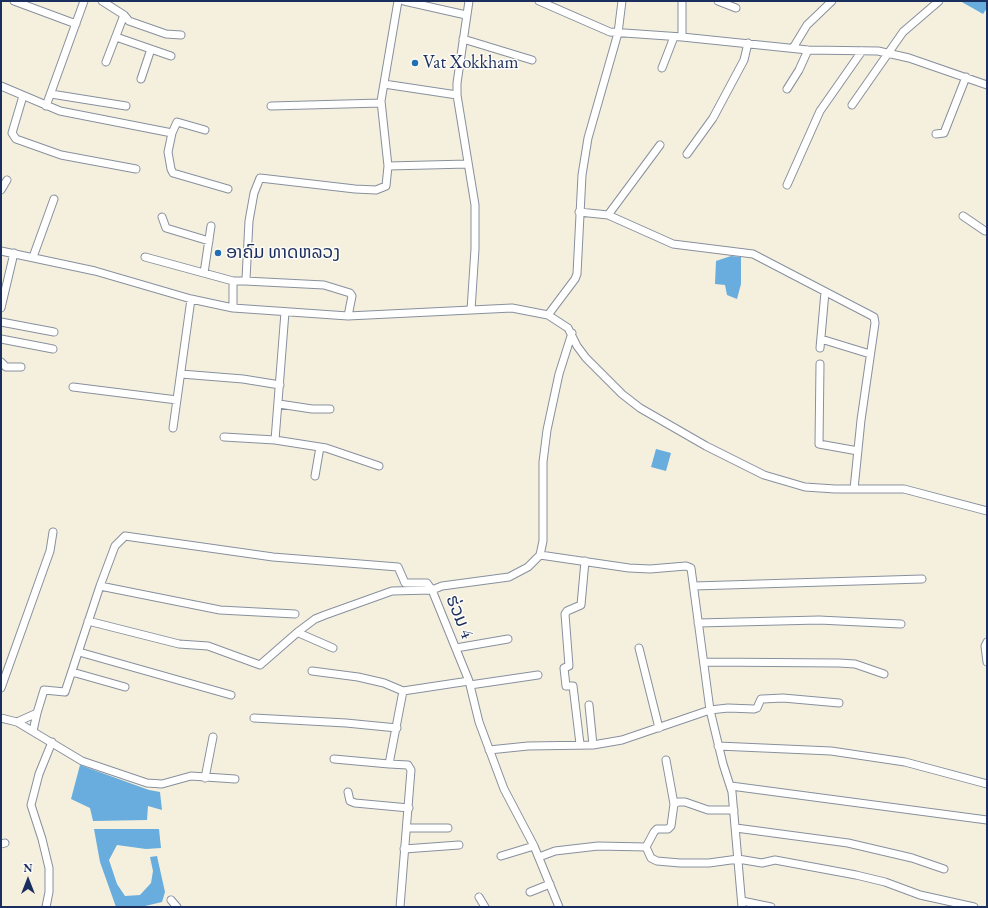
<!DOCTYPE html>
<html>
<head>
<meta charset="utf-8">
<style>
	body { margin:0 }
	#map { position:relative; width:988px; height:908px; overflow:hidden; background:#f5f0de; font-family:"EB Garamond",serif }
	canvas { display:block }
	.frame { position:absolute; inset:0; border:2px solid #1b2f5e; pointer-events:none }
	.north { position:absolute; left:8px; top:860px; width:40px; height:40px; -webkit-text-stroke:3px #fdfcf7; paint-order:stroke; rotate:0deg; font-size:11px; font-weight:700; line-height:16px; text-align:center; color:#1b2f5e }
	.north::after { content:''; display:block; margin:auto; width:14px; height:18px; background:#1b2f5e; clip-path:polygon(50% 0,100% 100%,50% 72%,0 100%) }
</style>
</head>
<body>
<div id="map">
<canvas width="988" height="908"></canvas>
<div class="frame"></div>
<div class="north">N</div>
</div>
<script>
const context = document.querySelector('canvas').getContext('2d');
context.lineJoin = 'round';
function paint(path, color) {
  context.fillStyle = color;
  context.fill(path, 'evenodd');
}
function shape(rows) {
  const path = new Path2D();
  for (const r of rows) {
    path.moveTo(r[0], r[1]);
    for (let i = 2; i < r.length; i += 2) path.lineTo(r[i], r[i + 1]);
  }
  return path;
}
function strokePath(path, color, width, dash) {
  context.strokeStyle = color;
  context.lineWidth = width;
  context.lineCap = dash ? 'butt' : 'round';
  context.setLineDash(dash || []);
  context.stroke(path);
}
function label(font, color, halo, rows, align = 'center') {
  context.font = font + ' "EB Garamond","Noto Sans Lao",serif';
  context.lineWidth = 3;
  context.setLineDash([]);
  context.textBaseline = 'middle';
  context.strokeStyle = halo;
  context.fillStyle = color;
  for (const [text, x, y, turn = 0] of rows) {
    context.save();
    context.translate(x, y);
    context.rotate((+turn || 0) * Math.PI / 180);
    context.textAlign = isNaN(turn) ? turn : align;
    if (halo) context.strokeText(text, 0, 0);
    context.fillText(text, 0, 0);
    context.restore();
  }
}
paint(shape([
	[960,1,987,1,987,8,983,14],
	[731,256,741,257,741,284,737,299,727,295,725,285,715,284,716,261],
	[656,449,671,453,666,471,651,467],
	[80,765,149,790,160,792,162,810,148,806,147,820,93,821,90,808,71,799],
	[94,829,159,829,161,848,146,849,117,845,109,860,117,884,125,896,140,895,151,883,153,871,150,857,157,856,165,892,162,902,141,907,116,907,100,862]
]), '#68addd');
const minor = shape([
	[14,1,76,24],
	[102,1,124,15,129,21,166,34,181,35],
	[404,1,466,15],
	[469,1,457,83,457,95,475,205,475,249,471,310],
	[539,1,610,32,682,37,808,50,878,51,909,58,987,85],
	[682,1,682,37],
	[718,1,736,8],
	[116,37,171,56],
	[463,39,532,60],
	[793,48,807,25,832,1],
	[106,62,124,15],
	[662,68,674,37],
	[141,79,151,49],
	[384,84,457,95],
	[1,86,60,111,172,133],
	[787,89,799,70,808,50],
	[51,94,126,106],
	[23,96,12,133,16,139,61,155,136,169],
	[852,105,903,32,939,1],
	[46,106,84,1],
	[271,106,381,103],
	[205,130,177,122,172,133,168,152,171,169,173,173,228,189],
	[936,134,944,133,966,77],
	[687,154,713,118,744,60,748,43],
	[388,166,468,164],
	[787,185,820,111,862,51],
	[1,190,7,180],
	[579,212,608,215,673,244,753,254,874,317,875,323,861,420,854,489],
	[608,215,660,145],
	[963,216,985,231,987,231],
	[162,217,166,228,209,241],
	[1,251,95,271,191,299,233,308,348,316,512,308,548,315,568,328,577,346,586,358,622,394,640,408,706,446,764,475,805,487,835,489,904,489,987,511],
	[33,257,54,199],
	[145,257,233,281,244,281,246,279,249,221,254,193,260,178,355,189,376,190,386,186,388,166,381,101,398,1],
	[204,273,211,226],
	[245,281,324,285,350,293,352,296,348,316],
	[1,308,14,253],
	[233,308,233,281],
	[548,315,575,279,577,274,582,175,588,138,618,33,622,1],
	[1,322,54,332],
	[1,339,53,349],
	[821,339,870,354],
	[820,348,825,292],
	[1,362,6,367,21,367],
	[820,364,819,444,858,451],
	[181,374,243,379,280,385],
	[73,387,177,400],
	[279,404,312,409,330,409],
	[173,428,191,299],
	[224,437,275,440,285,312],
	[275,440,326,448,379,466],
	[315,476,320,447],
	[540,555,629,568,650,569,686,566,691,568,710,710,723,764,732,792,742,907],
	[694,586,922,579],
	[88,621,179,644,208,646,260,665,299,631,315,619,325,615,392,591,432,590,427,583,405,583,398,567,273,557,125,536,115,546,100,586],
	[698,623,819,620,901,624],
	[299,631,301,634,333,648],
	[987,642,985,646,987,662],
	[456,648,508,639],
	[639,648,659,728],
	[79,652,231,695],
	[704,662,839,663,855,664,884,674],
	[312,671,358,677,384,683,403,691,469,681],
	[72,672,125,687],
	[470,685,538,675],
	[1,688,50,551,53,532],
	[589,705,593,745],
	[1,718,17,722,82,761,147,783,162,784,191,776,235,779],
	[254,718,346,723,397,728],
	[17,722,37,713,44,690,65,692,100,586,220,610,295,614],
	[33,731,37,713],
	[580,744,573,686,566,686,564,668,569,666,565,614,567,611,581,605,585,561],
	[718,746,831,751,905,762,987,784],
	[489,750,528,746,593,745,622,740,710,710,728,708,754,709,757,708,761,699,763,699,783,698,839,703],
	[334,759,389,764],
	[666,760,674,804],
	[205,778,213,737],
	[731,786,987,820],
	[348,792,350,801,355,803,409,808],
	[408,828,448,828],
	[736,828,848,843,912,858,944,869],
	[1,844,5,843],
	[646,847,651,858,657,861,680,863,709,863,738,859,762,863,775,860,856,875,885,882,920,895,974,907],
	[646,847,654,832,657,829,668,829,671,826,674,804,678,802,685,802,708,810,734,810],
	[404,849,459,845],
	[501,856,534,846],
	[539,857,555,851,598,846,646,847],
	[530,892,550,884],
	[479,897,485,907],
	[171,900,177,907],
	[742,901,771,907],
	[46,907,49,892,49,868,42,839,31,805,39,774,52,742],
	[400,907,411,770,408,765,389,764,403,691],
	[559,907,534,846,504,789,479,722,469,681,432,590,442,586,509,577,528,567,540,555,543,541,543,462,547,430,559,374,572,333]
]);
strokePath(minor, '#88909e', 9);
strokePath(minor, '#fff', 7);
for (const [x, y, r, color] of [
	[415,63,4,"#1f6fb2"],
	[218,253,4,"#1f6fb2"]
]) {
  const dot = new Path2D();
  dot.arc(x, y, r, 0, 2 * Math.PI);
  context.fillStyle = color;
  context.fill(dot);
  strokePath(dot, '#fdfcf7', 1.5);
}
label('18px', '#1b2f5e', '#fdfcf7', [
	["Vat Xokkham",423,63],
	["ອາຄົມ ທາດຫລວງ",226,253]
], 'left');
label('18px', '#1b2f5e', '#fdfcf7', [
	["ຮ່ວມ 4",459,617,68]
]);
</script>
</body>
</html>
